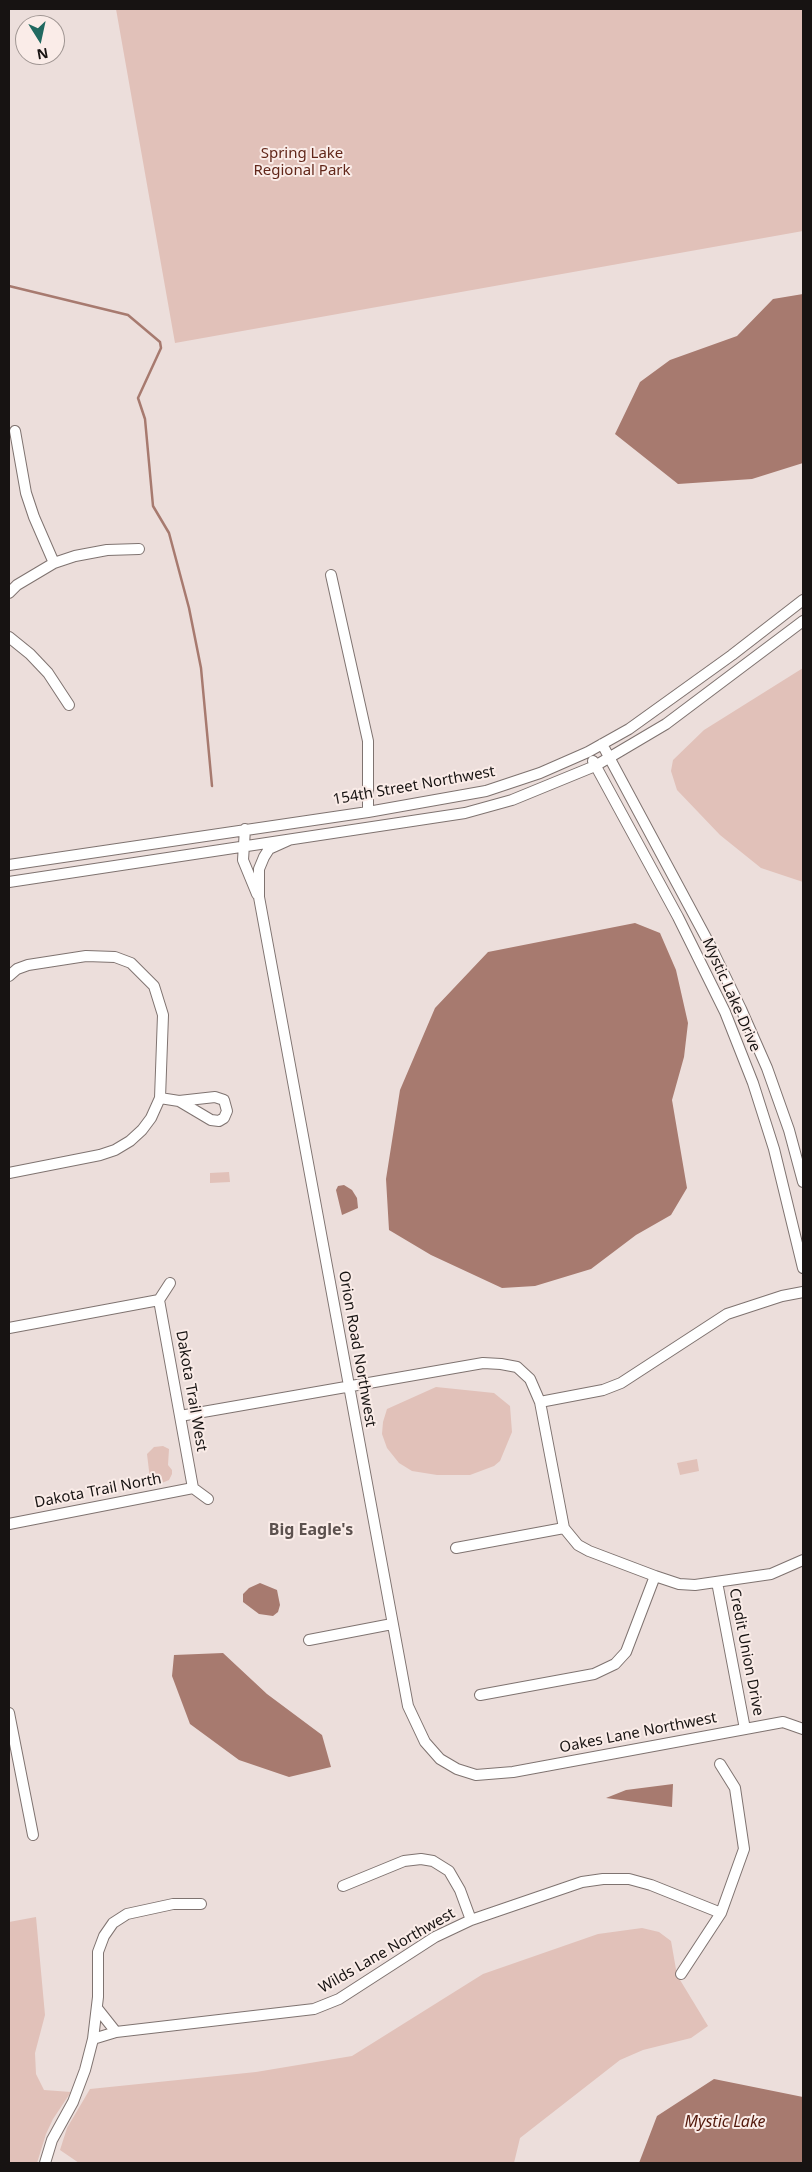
<!DOCTYPE html>
<html>
<head>
<meta charset="utf-8">
<style>
	body { margin:0 }
	#map { position:relative; width:812px; height:2172px; overflow:hidden; background:#ecdedb; font-family:"Noto Sans",sans-serif }
	canvas { display:block }
	.frame { position:absolute; inset:0; border:10px solid #171312; pointer-events:none }
	.north { position:absolute; left:15px; top:15px; width:50px; height:50px; box-sizing:border-box; background:#faece8; border:1px solid #9f9592; border-radius:50%; rotate:170deg; font-size:14px; font-weight:700; line-height:20px; text-align:center; color:#171312 }
	.north::after { content:''; display:block; margin:auto; width:18px; height:22px; background:#206960; clip-path:polygon(50% 0,100% 100%,50% 72%,0 100%) }
</style>
</head>
<body>
<div id="map">
<canvas width="812" height="2172"></canvas>
<div class="frame"></div>
<div class="north">N</div>
</div>
<script>
const context = document.querySelector('canvas').getContext('2d');
context.lineJoin = 'round';
function paint(path, color) {
  context.fillStyle = color;
  context.fill(path, 'evenodd');
}
function shape(rows) {
  const path = new Path2D();
  for (const r of rows) {
    path.moveTo(r[0], r[1]);
    for (let i = 2; i < r.length; i += 2) path.lineTo(r[i], r[i + 1]);
  }
  return path;
}
function strokePath(path, color, width, dash) {
  context.strokeStyle = color;
  context.lineWidth = width;
  context.lineCap = dash ? 'butt' : 'round';
  context.setLineDash(dash || []);
  context.stroke(path);
}
function label(font, color, halo, rows, align = 'center') {
  context.font = font + ' "Noto Sans",sans-serif';
  context.lineWidth = 4;
  context.setLineDash([]);
  context.textBaseline = 'middle';
  context.strokeStyle = halo;
  context.fillStyle = color;
  for (const [text, x, y, turn = 0] of rows) {
    context.save();
    context.translate(x, y);
    context.rotate((+turn || 0) * Math.PI / 180);
    context.textAlign = isNaN(turn) ? turn : align;
    if (halo) context.strokeText(text, 0, 0);
    context.fillText(text, 0, 0);
    context.restore();
  }
}
paint(shape([
	[116,9,803,9,803,231,175,343],
	[803,668,803,882,761,868,720,835,677,790,671,771,673,760,704,730],
	[229,1172,230,1182,210,1183,210,1173],
	[436,1387,494,1393,510,1406,512,1432,500,1461,494,1466,470,1475,437,1475,412,1471,399,1463,387,1448,382,1434,383,1422,387,1409],
	[163,1446,169,1449,168,1465,172,1470,172,1474,169,1480,157,1485,152,1483,150,1479,147,1454,154,1447],
	[697,1459,699,1471,680,1475,677,1463],
	[36,1917,45,2015,35,2053,36,2074,44,2090,71,2092,53,2119,46,2134,37,2163,9,2163,9,1922],
	[642,1928,659,1932,671,1941,677,1975,708,2026,691,2038,643,2050,620,2060,520,2138,514,2163,79,2163,60,2150,67,2128,90,2089,256,2072,352,2056,483,1974,598,1934]
]), '#e1c1b9');
paint(shape([
	[803,294,803,463,752,479,678,484,615,434,640,382,670,360,737,336,773,299],
	[635,923,660,933,676,970,688,1023,684,1057,672,1100,687,1188,671,1215,636,1235,591,1269,535,1286,502,1288,431,1255,389,1230,386,1179,400,1090,435,1008,488,952],
	[344,1185,352,1190,357,1198,358,1208,342,1215,336,1190,338,1186],
	[260,1583,277,1590,280,1605,278,1612,273,1616,259,1614,243,1602,243,1594,249,1588],
	[223,1653,267,1694,322,1735,331,1767,289,1777,239,1760,190,1724,172,1676,174,1655],
	[673,1784,672,1807,606,1798,626,1790],
	[714,2079,803,2097,803,2163,639,2163,657,2116]
]), '#a77a6f');
strokePath(shape([
	[9,286,128,315,160,342,161,348,138,398,145,419,153,506,169,533,189,608,201,668,212,786]
]), '#a77a6f', 2.5);
const minor = shape([
	[15,431,26,493,34,517,54,563],
	[331,575,368,741,368,812],
	[9,593,17,585,54,563,75,556,107,550,139,549],
	[9,637,30,654,48,673,69,705],
	[602,744,710,945,741,1009,767,1068,789,1130,803,1182],
	[593,761,678,917,725,1012,753,1083,774,1149,803,1268],
	[245,829,243,860,257,894],
	[289,840,269,849,264,857,259,869,259,897,408,1706,425,1742,440,1759,457,1769,476,1775,513,1772,783,1722,803,1729],
	[9,865,368,812,486,791,540,773,588,752,629,729,732,655,803,600],
	[9,882,465,813,512,800,595,766,666,724,803,621],
	[9,976,17,969,28,965,86,956,115,957,131,963,154,986,163,1015,160,1098,151,1118,142,1130,130,1141,115,1150,100,1155,9,1173],
	[160,1098,179,1101,215,1097,224,1100,227,1111,224,1118,219,1121,211,1120,179,1101],
	[159,1300,193,1488],
	[159,1300,170,1283],
	[9,1328,159,1300],
	[540,1402,603,1390,621,1383,727,1314,782,1296,803,1292],
	[180,1416,483,1363,501,1364,517,1367,530,1379,540,1402,564,1528,578,1545,589,1551,655,1576,679,1584,695,1585,771,1574,803,1560],
	[193,1488,208,1499],
	[9,1524,193,1488],
	[456,1548,564,1528],
	[717,1582,745,1729],
	[309,1640,392,1624],
	[480,1695,594,1674,615,1664,626,1652,655,1576],
	[9,1713,33,1835],
	[343,1886,404,1861,421,1859,433,1861,449,1871,460,1890,471,1920],
	[681,1974,721,1913,744,1849,735,1788,720,1764],
	[97,2008,116,2032],
	[93,2039,116,2032,314,2009,339,1999,435,1937,471,1920,582,1882,603,1879,629,1879,651,1885,721,1913],
	[45,2163,52,2140,73,2102,85,2070,93,2039,98,1997,98,1952,104,1936,113,1923,127,1914,173,1904,201,1904]
]);
strokePath(minor, '#7f7370', 12);
strokePath(minor, '#fff', 10);
label('15px', '#62271a', '#faece8', [
	["Spring Lake",302,154],
	["Regional Park",302,171]
]);
label('15px', '#171312', '#faece8', [
	["154th Street Northwest",414,786,-10],
	["Mystic Lake Drive",731,995,66],
	["Orion Road Northwest",357,1349,80],
	["Dakota Trail West",191,1391,80],
	["Dakota Trail North",98,1491,-11],
	["Credit Union Drive",746,1652,79],
	["Oakes Lane Northwest",638,1733,-11],
	["Wilds Lane Northwest",387,1951,-30]
]);
label('bold 16px', '#5c514e', '#faece8', [
	["Big Eagle's",311,1530]
]);
label('italic 16px', '#53190c', '#faece8', [
	["Mystic Lake",725,2122]
]);
</script>
</body>
</html>
